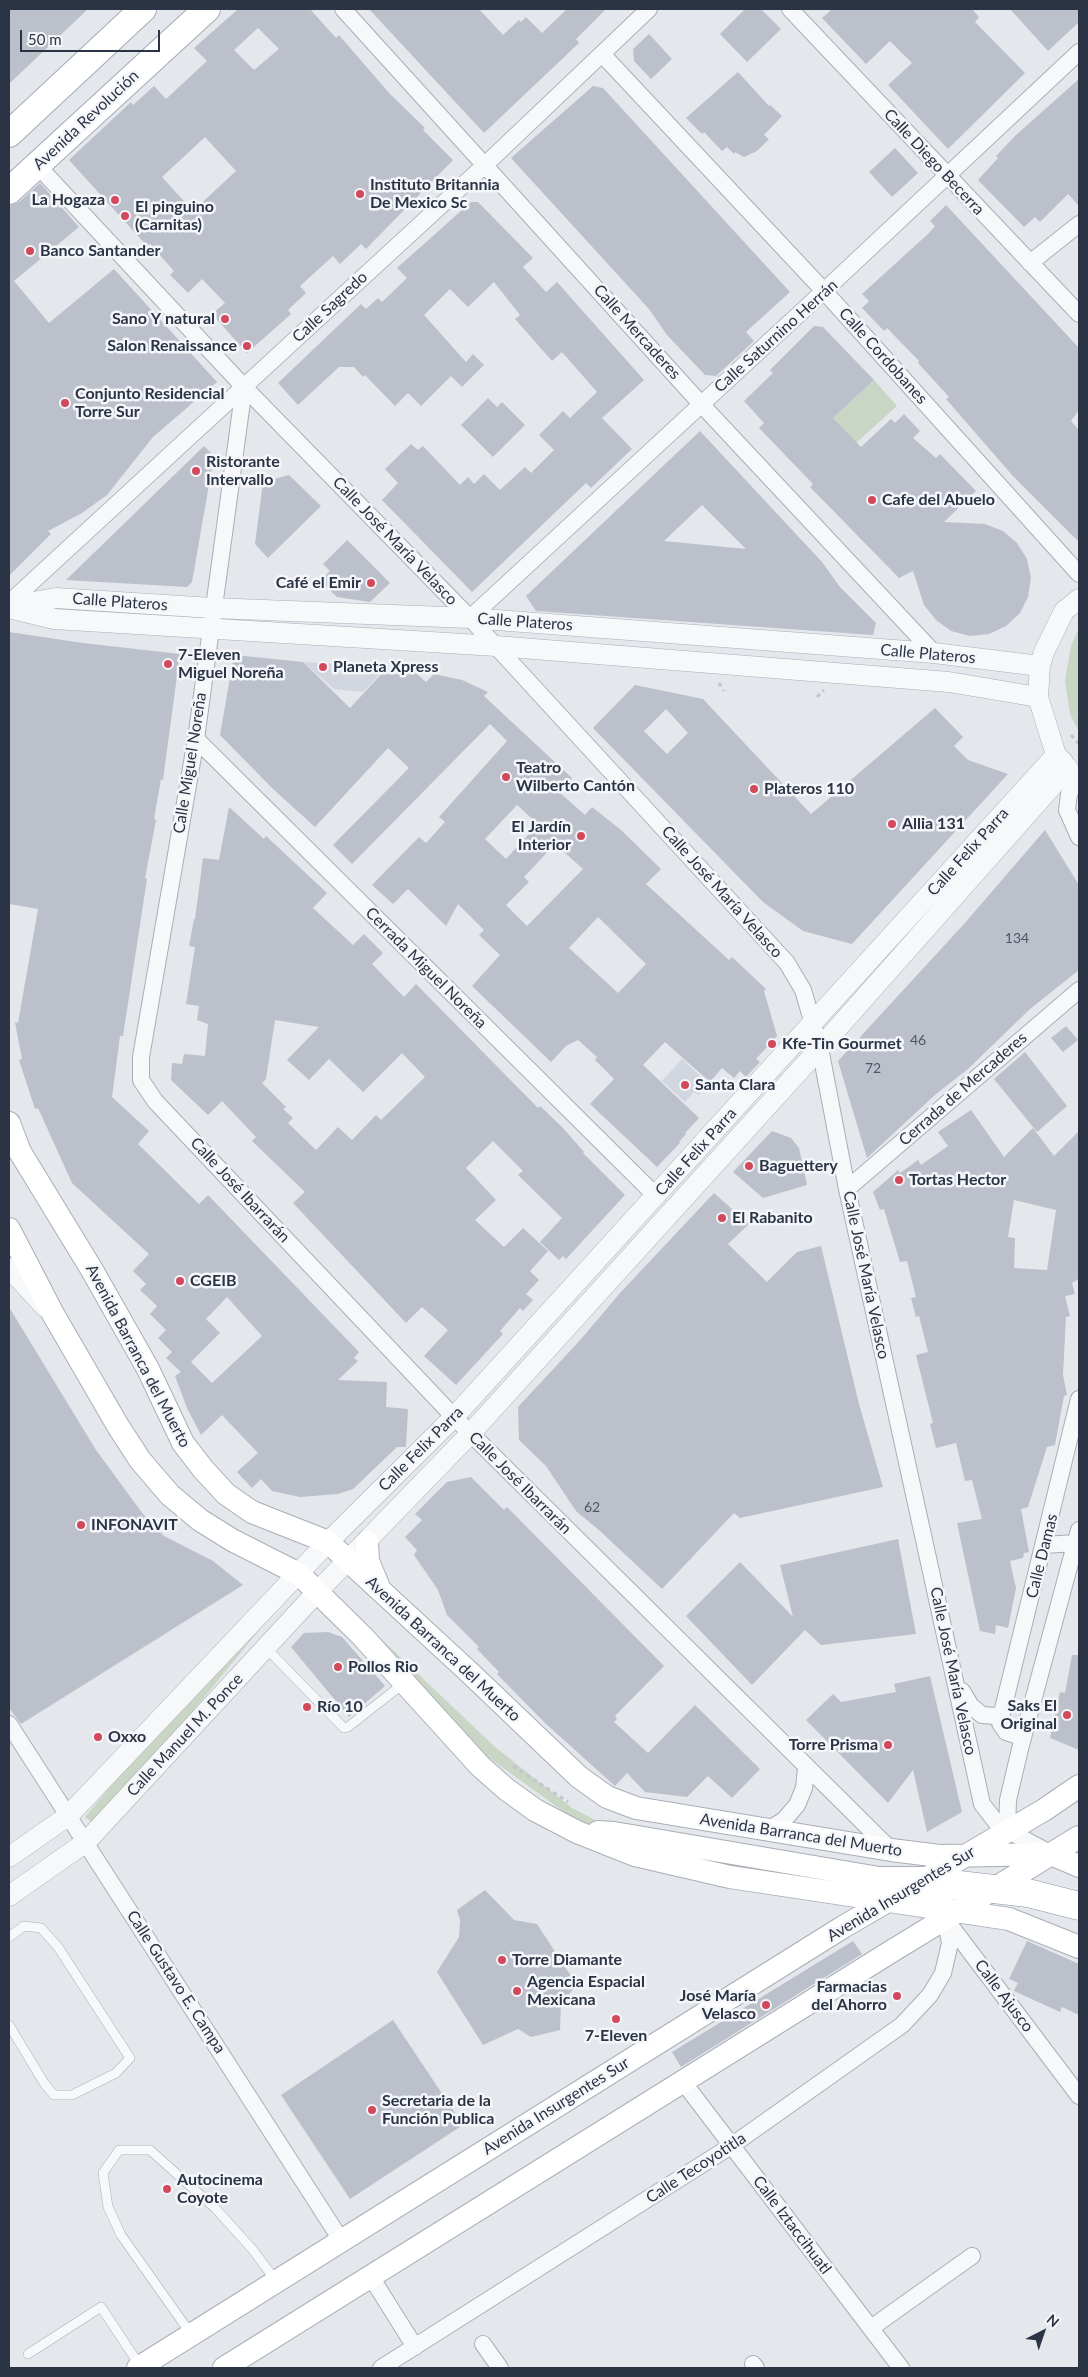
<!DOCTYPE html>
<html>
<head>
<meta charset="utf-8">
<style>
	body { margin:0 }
	#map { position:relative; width:1088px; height:2377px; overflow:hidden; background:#e4e7ec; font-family:Lato,sans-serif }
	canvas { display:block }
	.frame { position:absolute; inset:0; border:10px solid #2b3445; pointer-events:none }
	.north { position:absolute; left:1018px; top:2307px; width:50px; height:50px; -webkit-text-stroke:4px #f4f6f9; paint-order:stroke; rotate:41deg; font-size:14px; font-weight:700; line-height:20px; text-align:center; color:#2b3445 }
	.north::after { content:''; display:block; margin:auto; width:18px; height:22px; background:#2b3445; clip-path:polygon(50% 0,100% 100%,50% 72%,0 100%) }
	.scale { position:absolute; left:20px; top:30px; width:140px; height:22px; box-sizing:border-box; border:2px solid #2b3445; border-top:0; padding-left:6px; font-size:15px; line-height:18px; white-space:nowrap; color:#2b3445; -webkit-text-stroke:4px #f4f6f9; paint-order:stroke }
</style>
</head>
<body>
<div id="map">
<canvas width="1088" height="2377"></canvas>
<div class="frame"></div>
<div class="north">N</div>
<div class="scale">50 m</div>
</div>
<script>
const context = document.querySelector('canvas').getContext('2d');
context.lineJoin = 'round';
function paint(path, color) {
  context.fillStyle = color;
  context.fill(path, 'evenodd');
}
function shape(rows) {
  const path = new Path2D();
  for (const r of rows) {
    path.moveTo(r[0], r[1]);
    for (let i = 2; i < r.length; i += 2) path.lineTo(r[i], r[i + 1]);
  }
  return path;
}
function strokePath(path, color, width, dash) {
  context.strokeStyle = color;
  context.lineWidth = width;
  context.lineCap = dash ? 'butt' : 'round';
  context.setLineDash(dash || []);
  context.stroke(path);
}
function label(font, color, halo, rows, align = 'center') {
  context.font = font + ' Lato,sans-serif';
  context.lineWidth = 5;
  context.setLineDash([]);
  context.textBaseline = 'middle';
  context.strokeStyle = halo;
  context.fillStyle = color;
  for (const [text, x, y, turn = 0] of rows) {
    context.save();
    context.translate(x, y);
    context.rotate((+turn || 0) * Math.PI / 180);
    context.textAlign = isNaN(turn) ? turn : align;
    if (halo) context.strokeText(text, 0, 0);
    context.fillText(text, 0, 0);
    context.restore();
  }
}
paint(shape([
	[303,662,387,667,363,692,334,689],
	[682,1059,709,1084,699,1095,694,1092,685,1102,662,1081]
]), '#d2d6de');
paint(shape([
	[874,380,897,406,856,443,833,418],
	[1079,628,1079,732,1070,714,1065,680,1071,646],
	[336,1596,495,1747,572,1808,624,1835,599,1837,488,1757,404,1683],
	[263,1603,274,1612,98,1827,85,1817]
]), '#c9d6c5');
paint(shape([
	[9,9,88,9,9,84],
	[238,9,310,9,336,38,339,35,389,93,425,128,423,130,453,160,366,249,361,244,340,264,333,256,300,286,306,293,288,310,291,314,247,353,212,314,225,303,202,279,188,293,170,275,174,271,150,244,147,246,69,160,131,102,133,105,154,86,166,99,207,61,194,48],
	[258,28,279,49,254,70,234,50],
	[205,137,236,171,193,211,162,177],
	[369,9,479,9,503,35,519,20,521,22,526,17,542,33,567,9,606,9,576,39,579,43,484,133],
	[745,9,761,9,781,29,747,62,720,34],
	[832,9,972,9,979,17,975,22,1025,73,948,149,888,85,912,63,890,41,866,64,822,18],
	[1010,9,1079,9,1079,22,1048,51],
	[649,34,672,59,651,79,634,61,633,49],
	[738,72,769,106,770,105,782,116,764,135,769,139,757,151,744,157,735,152,734,154,727,147,722,151,704,132,702,134,686,118],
	[1079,79,1079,206,1068,194,1040,222,1035,217,1024,227,978,180,998,158,996,156,1016,135],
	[593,86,603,88,790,292,746,332,754,341,716,376,705,375,667,335,649,309,511,158],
	[895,148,918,173,892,197,869,172],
	[40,183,79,227,14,281,49,323,114,269,217,382,153,437,107,495,82,513,48,531,51,534,9,576,9,206,19,202],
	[471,202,478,202,533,258,523,267,546,292,557,282,644,380,602,418,632,449,591,488,586,483,472,592,382,500,398,483,385,469,411,444,418,450,423,446,460,485,468,477,474,484,484,474,500,490,525,467,531,473,554,450,539,435,563,411,570,418,597,392,562,352,552,361,515,319,520,315,494,282,468,307,450,289,424,315,466,362,473,354,484,365,462,387,451,376,421,406,408,393,395,406,365,375,363,377,354,367,339,367,298,405,278,383,361,304,366,309,378,298,382,302,407,278,397,268],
	[946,205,1079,348,1079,410,1071,421,1079,430,1079,542,1012,475,946,399,949,397,918,363,919,361,887,328,884,331,862,308,869,301,862,294,929,233,935,226,930,221],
	[814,326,823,327,874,380,833,418,861,447,891,419,895,423,904,414,920,431,913,438,936,458,940,454,976,491,944,522,985,524,1003,531,1017,543,1027,559,1031,578,1028,597,1020,613,1006,626,989,634,970,636,951,631,936,620,924,605,913,571,899,578,810,487,813,484,759,428,764,423,744,401,773,373,770,370],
	[488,398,497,407,502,402,525,425,493,457,461,425],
	[700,431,822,562,840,587,876,623,873,635,536,611,526,596],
	[702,505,746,549,664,541],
	[204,446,214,456,192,582,187,587,66,580],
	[289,475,321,506,268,558,255,544,263,482],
	[347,540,390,583,370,602,337,597,320,581,330,571,323,564],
	[9,632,83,643,180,654,163,780,161,779,154,819,156,820,145,878,147,879,123,1036,120,1036,112,1097,149,1131,138,1144,199,1204,208,1195,359,1352,354,1358,358,1361,338,1380,387,1382,386,1407,408,1409,406,1447,397,1447,353,1489,338,1494,300,1497,272,1491,261,1479,252,1488,237,1472,258,1453,222,1415,201,1435,187,1408,175,1376,181,1372,166,1358,172,1352,158,1338,166,1330,150,1314,157,1306,140,1290,146,1284,133,1271,149,1254,72,1183,38,1108,35,1109,19,1060,22,1059,15,1022,18,1023,38,909,9,904],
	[227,1297,262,1336,212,1383,191,1362,220,1333,206,1319],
	[234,655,303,662,350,708,387,668,395,675,401,668,411,669,426,682,434,674,462,680,488,692,484,696,572,778,559,792,585,815,592,807,621,830,661,869,646,884,729,960,732,957,766,989,764,991,777,1036,756,1059,760,1062,746,1077,740,1071,734,1078,722,1068,710,1082,665,1042,643,1065,699,1118,685,1133,686,1134,679,1142,680,1143,657,1167,590,1104,614,1079,595,1060,597,1057,578,1040,566,1046,551,1062,472,986,500,955,479,935,484,930,458,904,446,926,408,889,393,904,372,885,419,837,426,843,445,822,439,817,507,741,490,724,352,864,333,845,409,768,388,748,315,827,273,789,220,735],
	[517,805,538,824,506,859,485,839],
	[555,844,583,869,527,926,506,905,529,882,524,877],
	[598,917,646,964,618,993,569,948],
	[635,685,703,699,811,814,935,708,963,737,954,746,968,760,1008,774,852,944,803,931,763,902,593,728],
	[666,709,688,733,667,754,644,731],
	[229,807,264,839,266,836,327,893,313,908,353,945,364,934,383,953,372,964,404,997,416,984,538,1108,540,1106,563,1128,584,1152,583,1153,625,1195,566,1259,563,1256,559,1260,540,1242,562,1218,518,1175,523,1171,493,1141,466,1168,496,1200,475,1220,504,1247,523,1228,548,1251,530,1271,539,1280,526,1294,533,1300,523,1311,520,1308,500,1331,503,1334,456,1385,424,1356,448,1330,422,1307,406,1323,293,1203,305,1192,252,1141,256,1137,222,1101,208,1115,171,1080,172,1063,182,1064,184,1054,205,1056,208,1024,197,1020,199,1006,186,1004,195,947,189,946,194,919,195,919,203,858,219,860],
	[275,1020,319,1027,287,1060,309,1080,329,1059,363,1092,402,1053,425,1077,381,1120,376,1115,352,1140,338,1127,316,1150,288,1123,293,1118,283,1109,286,1107,262,1083,266,1079],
	[1045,830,1079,885,1079,970,1030,1009,968,1069,936,1094,867,1158,838,1061,964,924],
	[1066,1026,1078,1040,1063,1052,1051,1038],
	[1025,1052,1067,1106,1037,1132,994,1079],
	[971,1110,1004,1157,1033,1128,1054,1156,1079,1131,1079,1279,1072,1283,1075,1294,1065,1296,1070,1316,1066,1317,1063,1375,1067,1395,1064,1396,1055,1445,1047,1447,1028,1507,1021,1509,1029,1552,1024,1553,1023,1558,1010,1561,1016,1588,1008,1628,996,1625,995,1634,980,1631,957,1523,982,1519,972,1480,965,1481,956,1443,936,1448,930,1424,933,1423,916,1355,928,1352,919,1316,916,1317,911,1298,916,1297,907,1261,900,1262,884,1209,880,1210,873,1192,898,1170,900,1173,918,1160,921,1165,948,1146,938,1132],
	[1014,1200,1056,1210,1047,1270,1014,1268,1015,1238,1008,1237],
	[772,1131,791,1138,799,1148,807,1185,763,1198,733,1172],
	[714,1193,749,1224,728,1244,767,1282,797,1252,821,1246,859,1404,883,1487,740,1518,734,1513,662,1589,600,1531,576,1511,546,1466,519,1440,518,1407,582,1338,620,1293],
	[9,1307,96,1450,143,1514,164,1536,213,1561,243,1585,21,1724,9,1708],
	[471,1477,504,1510,507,1507,664,1666,615,1716,617,1719,614,1722,648,1753,695,1705,760,1769,732,1798,708,1776,687,1797,645,1792,627,1773,615,1786,545,1723,497,1674,499,1672,477,1649,479,1647,447,1615,438,1590,414,1555,417,1550,405,1537,422,1520,415,1514,447,1482],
	[898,1539,916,1634,821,1645,805,1630,752,1685,686,1616,740,1562,793,1617,780,1565],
	[328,1632,342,1637,385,1686,349,1717,291,1647,304,1633],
	[1072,1655,1079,1655,1079,1750,1050,1738,1060,1692,1065,1693],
	[930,1676,962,1812,927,1832,913,1770,888,1803,806,1720,833,1694,841,1702,896,1692,894,1684],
	[485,1890,514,1920,537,1924,577,1985,561,2003,560,2030,531,2037,518,2029,483,2045,437,1972,459,1937,460,1920,457,1910],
	[853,1941,862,1954,681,2067,672,2052],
	[1027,1941,1079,1964,1079,2015,1062,2007,1060,2012,1014,1991,1018,1983,1009,1979],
	[393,2020,463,2125,350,2199,281,2095]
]), '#bbc0ca');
const service = shape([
	[266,1648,344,1728,348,1727,404,1683],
	[9,1937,24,1926,41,1928,58,1947,130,2058,116,2073,72,2095,54,2095,44,2083,9,2025],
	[191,2334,121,2235,108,2207,103,2173,119,2150,150,2150,216,2209,253,2250,276,2281],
	[28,2354,101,2307,140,2366]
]);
const minor = shape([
	[343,9,701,404,934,653],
	[790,9,1079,314],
	[602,54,824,291,1079,574],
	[37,165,244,387,470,618,787,963,803,990,820,1048,847,1189,982,1804,999,1826,1050,1853],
	[1030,263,1079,224],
	[244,387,196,739,141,1057,141,1080,155,1101,454,1417,891,1850],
	[9,603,486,164,649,9],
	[470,618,824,291,1079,52],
	[196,739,656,1196],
	[1078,776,1069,794,1067,810,1079,837],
	[847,1189,1079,990],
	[1044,1545,1076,1543],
	[962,1691,971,1706,982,1715,996,1716,1002,1713,1079,1399],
	[1002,1713,1000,1723,1006,1732,1015,1735,1024,1730,1027,1726],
	[9,1724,341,2240],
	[768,1830,784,1820,797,1805,804,1788,806,1768],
	[1007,1831,1008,1800,1020,1749,1079,1530],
	[947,1921,1079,2096],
	[684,2083,901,2368],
	[371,2277,415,2347],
	[871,2328,972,2256],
	[483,2344,500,2368],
	[753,2364,756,2368],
	[381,2368,731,2146,902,2025,930,1995,943,1973,950,1943,945,1918]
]);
const tertiary = shape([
	[9,606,56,598,212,608,470,618,934,653,1040,666],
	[13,609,54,619,496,646,949,682,1038,697],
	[1064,763,1056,755,1038,697,1040,666,1044,652,1064,611,1079,599],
	[9,1268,45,1307],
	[9,1857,68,1816,328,1542,454,1417,1056,755],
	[9,1896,86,1842,318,1591,470,1434,820,1048,1068,768]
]);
const secondary = shape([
	[9,1123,20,1152,92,1270,148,1369,183,1443,203,1469,226,1494,252,1512,328,1542,470,1673,579,1777,607,1797,636,1808,891,1850,940,1856,1051,1854,1079,1866],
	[9,1229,53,1314,118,1426,140,1460,170,1495,200,1520,232,1540,299,1574,363,1637,480,1766,506,1789,535,1810,577,1832,635,1855,730,1877,1009,1919,1079,1947],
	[367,1542,368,1561,378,1585],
	[598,1832,614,1833,879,1878,924,1878],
	[138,2368,843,1927,1044,1810,1079,1786],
	[224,2368,892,1951,1079,1837]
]);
const primary = shape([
	[9,134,143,9],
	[9,191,207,9]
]);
const motorway = shape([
	[898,1894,919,1889,959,1885,1028,1893,1079,1906]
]);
strokePath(service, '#a9aeb7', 10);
strokePath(minor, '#a9aeb7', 18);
strokePath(tertiary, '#a9aeb7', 21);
strokePath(secondary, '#a9aeb7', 24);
strokePath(primary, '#a3abb8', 28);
strokePath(motorway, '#8b94a3', 29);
strokePath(shape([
	[719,683,724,691],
	[817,697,824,690],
	[1071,735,1079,744],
	[513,1766,568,1802]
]), '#c2c5cb', 3, [4, 4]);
strokePath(service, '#f7f8fa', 9);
strokePath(minor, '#f7f8fa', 16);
strokePath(tertiary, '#f7f8fa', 20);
strokePath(secondary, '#fff', 22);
strokePath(primary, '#fff', 26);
strokePath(motorway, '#fff', 28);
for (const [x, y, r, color] of [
	[360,194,5,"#d1495b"],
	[115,200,5,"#d1495b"],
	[125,216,5,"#d1495b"],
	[30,251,5,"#d1495b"],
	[225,319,5,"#d1495b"],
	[247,346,5,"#d1495b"],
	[65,403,5,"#d1495b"],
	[196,471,5,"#d1495b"],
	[872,500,5,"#d1495b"],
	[371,583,5,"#d1495b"],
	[168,664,5,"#d1495b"],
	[323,667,5,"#d1495b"],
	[506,777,5,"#d1495b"],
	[754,789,5,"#d1495b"],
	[892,824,5,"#d1495b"],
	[581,836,5,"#d1495b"],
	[772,1044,5,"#d1495b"],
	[685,1085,5,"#d1495b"],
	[749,1166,5,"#d1495b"],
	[899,1180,5,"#d1495b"],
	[722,1218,5,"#d1495b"],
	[180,1281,5,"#d1495b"],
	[81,1525,5,"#d1495b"],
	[338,1667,5,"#d1495b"],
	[307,1707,5,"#d1495b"],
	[1067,1715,5,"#d1495b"],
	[98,1737,5,"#d1495b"],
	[888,1745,5,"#d1495b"],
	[502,1960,5,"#d1495b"],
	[517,1991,5,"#d1495b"],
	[897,1996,5,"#d1495b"],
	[766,2005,5,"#d1495b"],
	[616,2019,5,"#d1495b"],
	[372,2110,5,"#d1495b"],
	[167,2189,5,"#d1495b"]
]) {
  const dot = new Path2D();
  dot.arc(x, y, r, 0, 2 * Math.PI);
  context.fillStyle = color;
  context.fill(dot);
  strokePath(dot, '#f4f6f9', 2);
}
label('14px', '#4f5766', null, [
	["134",1017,938],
	["46",918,1040],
	["72",873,1068],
	["62",592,1507]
]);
label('16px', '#2b3445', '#f4f6f9', [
	["Avenida Revolución",86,120,-43],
	["Calle Diego Becerra",934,162,47],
	["Calle Sagredo",330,307,-43],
	["Calle Mercaderes",637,332,48],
	["Calle Saturnino Herrán",776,336,-42],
	["Calle Cordobanes",883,356,48],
	["Calle José María Velasco",395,541,46],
	["Calle Plateros",120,602,4],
	["Calle Plateros",525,622,4],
	["Calle Plateros",928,654,5],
	["Calle Miguel Noreña",190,763,-81],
	["Calle Felix Parra",968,852,-48],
	["Calle José María Velasco",722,892,48],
	["Cerrada Miguel Noreña",426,968,45],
	["Cerrada de Mercaderes",963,1089,-41],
	["Calle Felix Parra",696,1152,-48],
	["Calle José Ibarrarán",240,1190,47],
	["Calle José María Velasco",866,1275,78],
	["Avenida Barranca del Muerto",138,1356,62],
	["Calle Felix Parra",421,1449,-45],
	["Calle José Ibarrarán",520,1483,45],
	["Calle Damas",1042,1556,-76],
	["Avenida Barranca del Muerto",443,1649,43],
	["Calle José María Velasco",953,1671,78],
	["Calle Manuel M. Ponce",185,1735,-47],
	["Avenida Barranca del Muerto",801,1835,9],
	["Avenida Insurgentes Sur",901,1894,-31],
	["Calle Gustavo E. Campa",176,1982,57],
	["Calle Ajusco",1004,1996,53],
	["Avenida Insurgentes Sur",556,2106,-32],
	["Calle Tecoyotitla",696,2168,-33],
	["Calle Iztaccihuatl",792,2225,53]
]);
label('bold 16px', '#2b3445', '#f4f6f9', [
	["Instituto Britannia",370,185],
	["De Mexico Sc",370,203],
	["La Hogaza",105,200,"right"],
	["El pinguino",135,207],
	["(Carnitas)",135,225],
	["Banco Santander",40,251],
	["Sano Y natural",215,319,"right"],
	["Salon Renaissance",237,346,"right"],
	["Conjunto Residencial",75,394],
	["Torre Sur",75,412],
	["Ristorante",206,462],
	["Intervallo",206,480],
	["Cafe del Abuelo",882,500],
	["Café el Emir",361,583,"right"],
	["7-Eleven",178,655],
	["Miguel Noreña",178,673],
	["Planeta Xpress",333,667],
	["Teatro",516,768],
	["Wilberto Cantón",516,786],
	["Plateros 110",764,789],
	["Allia 131",902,824],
	["El Jardín",571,827,"right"],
	["Interior",571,845,"right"],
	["Kfe-Tin Gourmet",782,1044],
	["Santa Clara",695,1085],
	["Baguettery",759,1166],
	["Tortas Hector",909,1180],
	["El Rabanito",732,1218],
	["CGEIB",190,1281],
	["INFONAVIT",91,1525],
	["Pollos Rio",348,1667],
	["Saks El",1057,1706,"right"],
	["Original",1057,1724,"right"],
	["Río 10",317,1707],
	["Oxxo",108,1737],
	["Torre Prisma",878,1745,"right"],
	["Torre Diamante",512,1960],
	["Agencia Espacial",527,1982],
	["Mexicana",527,2000],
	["Farmacias",887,1987,"right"],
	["del Ahorro",887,2005,"right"],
	["José María",756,1996,"right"],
	["Velasco",756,2014,"right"],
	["7-Eleven",616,2036,"center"],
	["Secretaria de la",382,2101],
	["Función Publica",382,2119],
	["Autocinema",177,2180],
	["Coyote",177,2198]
], 'left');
</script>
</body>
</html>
